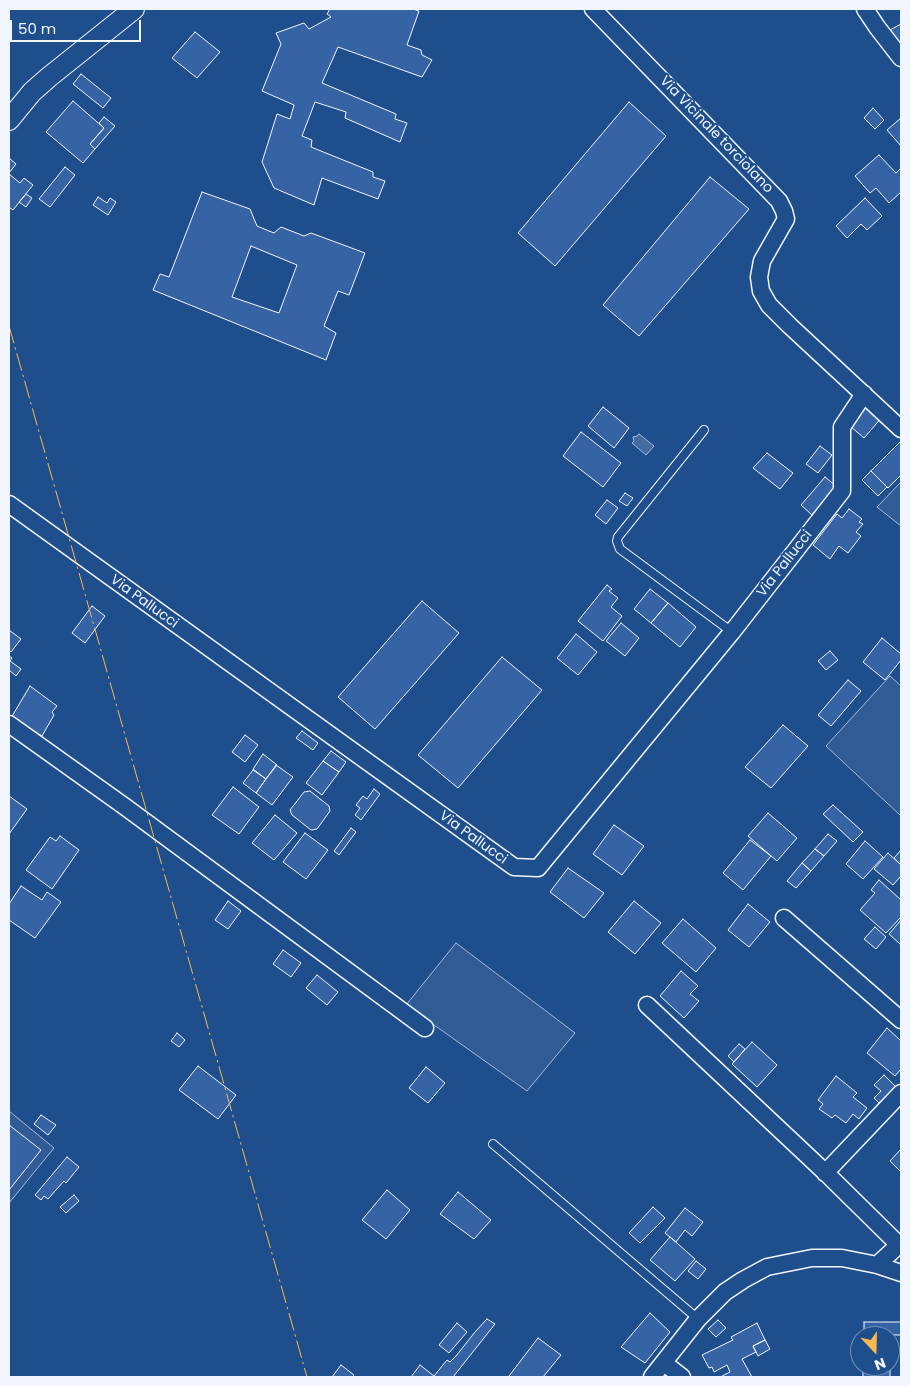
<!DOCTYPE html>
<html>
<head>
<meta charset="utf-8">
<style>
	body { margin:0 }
	#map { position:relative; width:910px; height:1386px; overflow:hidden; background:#1f4e8c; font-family:Poppins,sans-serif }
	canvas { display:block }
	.frame { position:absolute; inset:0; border:10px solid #f2f6ff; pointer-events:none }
	.north { position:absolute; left:850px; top:1326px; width:50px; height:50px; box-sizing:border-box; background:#1f4e8c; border:1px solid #7391ba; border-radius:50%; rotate:159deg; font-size:14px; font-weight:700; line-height:20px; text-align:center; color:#f2f6ff }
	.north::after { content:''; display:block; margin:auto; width:18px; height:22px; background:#ffb74d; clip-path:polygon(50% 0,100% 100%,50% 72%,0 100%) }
	.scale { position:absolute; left:10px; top:20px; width:131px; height:22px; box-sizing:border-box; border:2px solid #f2f6ff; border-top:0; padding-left:6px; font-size:15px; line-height:18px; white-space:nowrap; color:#f2f6ff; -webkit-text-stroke:4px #1f4e8c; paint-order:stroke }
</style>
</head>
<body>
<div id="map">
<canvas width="910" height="1386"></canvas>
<div class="frame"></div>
<div class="north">N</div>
<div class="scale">50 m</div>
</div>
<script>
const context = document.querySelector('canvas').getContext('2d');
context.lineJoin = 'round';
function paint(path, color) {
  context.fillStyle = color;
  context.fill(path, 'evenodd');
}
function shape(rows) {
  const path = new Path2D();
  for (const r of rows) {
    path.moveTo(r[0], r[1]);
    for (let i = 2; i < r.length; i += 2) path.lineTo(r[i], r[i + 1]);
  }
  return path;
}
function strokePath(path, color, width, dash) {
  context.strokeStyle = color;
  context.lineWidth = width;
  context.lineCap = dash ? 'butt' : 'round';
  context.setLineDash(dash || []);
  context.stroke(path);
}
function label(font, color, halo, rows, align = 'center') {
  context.font = font + ' Poppins,sans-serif';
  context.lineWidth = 4;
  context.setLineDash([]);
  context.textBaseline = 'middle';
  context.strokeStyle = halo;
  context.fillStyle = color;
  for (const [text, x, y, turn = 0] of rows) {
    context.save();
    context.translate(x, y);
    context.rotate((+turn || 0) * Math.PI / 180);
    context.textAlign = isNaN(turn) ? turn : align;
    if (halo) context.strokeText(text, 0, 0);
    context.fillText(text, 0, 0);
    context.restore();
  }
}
const built = shape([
	[901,482,901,526,877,507,901,482],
	[890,676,901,686,901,816,826,746,890,676],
	[456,943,575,1033,527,1091,406,1005,456,943],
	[9,1111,54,1148,9,1203,9,1111]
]);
paint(built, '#305b95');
strokePath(built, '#a8bbd7', 1);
const water = shape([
	[639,434,654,446,646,455,632,443,634,441,633,437,637,436,639,434]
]);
paint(water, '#446ba0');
strokePath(water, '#a8bbd7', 1);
const building = shape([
	[330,9,413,9,419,11,407,45,421,50,422,55,432,60,422,77,338,47,322,83,396,114,395,119,407,123,400,142,345,118,346,112,315,102,302,136,312,140,311,147,373,172,373,177,385,181,378,199,322,178,314,205,274,188,262,162,277,114,290,119,294,105,262,91,281,44,276,33,304,23,309,29,331,17,327,14,330,9],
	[901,24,901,50,890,30,901,24],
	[195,32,220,52,197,78,172,58,195,32],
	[81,74,111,98,103,108,73,84,81,74],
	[73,101,104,128,90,144,95,149,83,163,46,132,73,101],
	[629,102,666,136,555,266,518,233,629,102],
	[873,108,884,120,875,129,864,118,873,108],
	[104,117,115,126,95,149,90,144,104,128,99,123,104,117],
	[901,118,901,146,887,130,901,118],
	[879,155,896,173,901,168,901,192,889,203,876,188,870,193,855,176,879,155],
	[9,158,16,164,9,173,9,158],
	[65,167,75,175,50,207,39,199,65,167],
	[9,174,20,183,24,178,33,185,13,210,9,207,9,174],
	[710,177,749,209,639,336,603,305,710,177],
	[202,192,250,209,257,226,274,233,281,227,304,236,311,233,365,253,349,295,338,291,324,326,336,333,326,360,153,290,160,274,169,277,202,192],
	[251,246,297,265,279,313,232,297,251,246],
	[26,194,32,198,26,207,19,202,26,194],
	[98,197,107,203,110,198,116,202,108,215,93,205,98,197],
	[865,198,882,216,867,230,861,224,847,238,836,226,865,198],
	[868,404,883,416,864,438,850,426,868,404],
	[603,407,629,428,614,448,588,426,603,407],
	[581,432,621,463,603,487,563,456,581,432],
	[901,441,901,475,888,488,871,471,901,441],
	[820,446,832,455,818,473,806,464,820,446],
	[767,453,793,473,780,489,753,468,767,453],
	[871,471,887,487,878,496,862,480,871,471],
	[825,477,836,486,812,515,801,505,825,477],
	[625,493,633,498,627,506,619,501,625,493],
	[607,500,618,508,606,524,595,515,607,500],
	[849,509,862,519,859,522,863,524,856,532,861,536,848,553,839,546,830,559,813,545,837,514,842,518,849,509],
	[607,585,612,589,609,591,618,598,611,607,622,616,603,641,578,621,607,585],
	[650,589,668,603,651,623,634,609,650,589],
	[422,601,459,633,375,729,338,697,422,601],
	[668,603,696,627,680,647,651,623,668,603],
	[92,606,105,616,85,643,72,633,92,606],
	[621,623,639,638,625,656,606,641,621,623],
	[9,630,21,639,11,652,9,650,9,630],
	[576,634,597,652,578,675,557,658,576,634],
	[882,638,901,654,901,660,885,680,863,662,882,638],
	[830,651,838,660,826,670,818,661,830,651],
	[9,656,12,658,10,661,21,669,16,676,9,670,9,656],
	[502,657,542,690,458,788,418,755,502,657],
	[848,680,861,691,831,726,818,715,848,680],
	[30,686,57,706,52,712,54,715,42,736,11,718,30,686],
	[783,725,808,746,771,788,745,767,783,725],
	[302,731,318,743,313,750,296,738,302,731],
	[245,735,258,745,245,762,232,752,245,735],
	[331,751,346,762,339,772,323,761,331,751],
	[263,754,277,765,266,779,253,769,263,754],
	[323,761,339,772,322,795,306,783,323,761],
	[276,765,293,777,272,805,256,793,276,765],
	[253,770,266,779,256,793,243,783,253,770],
	[233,787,259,807,239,834,212,815,233,787],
	[374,789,380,794,361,820,355,815,360,808,356,805,363,796,367,799,374,789],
	[310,791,329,806,330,811,317,829,311,830,292,815,290,810,304,792,310,791],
	[9,796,27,809,9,834,9,796],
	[833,805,863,832,853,842,823,814,833,805],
	[768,813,797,838,777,861,748,836,768,813],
	[275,815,297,833,274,860,252,843,275,815],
	[614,825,644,846,622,875,593,854,614,825],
	[351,828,356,832,339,855,334,851,351,828],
	[305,833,328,850,306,879,283,862,305,833],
	[828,834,837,841,824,856,815,849,828,834],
	[60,836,79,850,52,889,26,870,50,837,56,841,60,836],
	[750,840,771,856,743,890,723,873,750,840],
	[865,841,883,857,863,879,846,864,865,841],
	[815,849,824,856,811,871,802,863,815,849],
	[901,850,901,865,894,858,901,850],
	[888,853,901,865,901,876,893,885,874,869,888,853],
	[802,863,811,871,796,888,787,881,802,863],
	[568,868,604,893,584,918,550,892,568,868],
	[879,880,901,900,901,917,886,933,860,910,875,893,871,890,879,880],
	[21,886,42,900,47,892,61,902,35,938,9,920,9,904,21,886],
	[228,901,241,911,228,929,215,920,228,901],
	[634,901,661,923,635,954,608,932,634,901],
	[748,904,770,922,749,947,728,930,748,904],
	[683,919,716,948,696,972,662,943,683,919],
	[901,920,901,945,889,934,901,920],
	[875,927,886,937,876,949,864,939,875,927],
	[283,950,301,963,291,977,273,964,283,950],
	[681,971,698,986,690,994,699,1001,684,1018,660,996,681,971],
	[317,975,338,992,327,1005,306,988,317,975],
	[887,1028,901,1041,901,1069,895,1076,867,1053,887,1028],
	[177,1033,185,1040,179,1047,171,1041,177,1033],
	[752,1042,777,1065,757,1087,732,1064,752,1042],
	[739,1044,745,1049,734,1062,728,1056,739,1044],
	[198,1066,236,1095,218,1119,179,1090,198,1066],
	[426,1067,445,1083,428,1103,409,1088,426,1067],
	[884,1075,896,1087,879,1103,874,1098,881,1091,874,1085,884,1075],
	[836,1076,857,1093,853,1097,867,1108,859,1119,853,1114,846,1123,835,1115,832,1118,819,1109,823,1104,818,1100,836,1076],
	[41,1115,56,1125,48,1135,34,1124,41,1115],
	[9,1125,41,1150,9,1190,9,1125],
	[901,1149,901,1172,890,1161,901,1149],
	[67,1157,79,1167,66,1183,64,1181,48,1199,44,1196,41,1200,35,1195,67,1157],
	[387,1190,410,1210,386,1239,362,1220,387,1190],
	[458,1192,491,1220,474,1239,440,1214,458,1192],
	[74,1195,79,1201,66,1213,60,1207,74,1195],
	[653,1207,665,1218,640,1243,629,1233,653,1207],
	[685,1208,703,1222,692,1236,685,1230,676,1242,665,1233,685,1208],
	[670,1237,695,1259,675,1281,650,1260,670,1237],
	[696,1261,706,1269,698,1279,688,1271,696,1261],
	[650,1313,670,1332,645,1363,621,1347,650,1313],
	[487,1319,495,1324,453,1377,436,1377,434,1376,447,1360,450,1362,456,1356,475,1332,487,1319],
	[718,1320,726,1328,716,1337,708,1329,718,1320],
	[864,1322,901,1322,901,1335,892,1335,892,1340,890,1340,890,1336,864,1336,864,1322],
	[457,1323,467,1332,449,1353,439,1345,457,1323],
	[757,1323,765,1340,753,1346,756,1352,742,1359,752,1377,723,1377,722,1376,730,1372,727,1365,714,1372,712,1367,709,1368,702,1355,733,1340,731,1337,757,1323],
	[538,1338,561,1355,543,1377,511,1377,509,1376,538,1338],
	[765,1340,770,1349,758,1356,753,1346,765,1340],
	[890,1358,890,1377,863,1377,863,1366,890,1366,890,1358],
	[341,1365,354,1375,352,1377,332,1377,341,1365],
	[420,1365,434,1376,436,1377,411,1377,420,1365]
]);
paint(building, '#3563a3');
strokePath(building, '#f2f6ff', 1);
const service = shape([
	[704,430,618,537,617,541,620,549,732,632],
	[493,1144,698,1319]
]);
const minor = shape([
	[593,9,779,201,784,211,786,219,762,261,759,277,761,291,769,305,790,326,901,429],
	[865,9,877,27,901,58],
	[9,504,514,867,538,868,732,632,842,491,842,427,864,394],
	[9,724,124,806,425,1028],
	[784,918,901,1020],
	[647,1005,828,1175,899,1245],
	[825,1173,901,1093],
	[877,1265,901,1273],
	[664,1363,682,1377],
	[652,1377,698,1319,725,1292,743,1280,767,1267,812,1258,842,1258,877,1265,901,1243]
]);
const tertiary = shape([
	[9,120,32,92,49,77,134,9]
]);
strokePath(service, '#f2f6ff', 10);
strokePath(minor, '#f2f6ff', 19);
strokePath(tertiary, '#f2f6ff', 22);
strokePath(service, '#1f4e8c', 8);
strokePath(minor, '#1f4e8c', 16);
strokePath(tertiary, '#1f4e8c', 20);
strokePath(shape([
	[9,326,307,1377]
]), '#ffb74d', 1, [18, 4, 2.5, 4]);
label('14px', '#f2f6ff', '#1f4e8c', [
	["Via Vicinale torciolano",716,135,46],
	["Via Pallucci",785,564,-52],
	["Via Pallucci",144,602,36],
	["Via Pallucci",473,838,36]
]);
</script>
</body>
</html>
